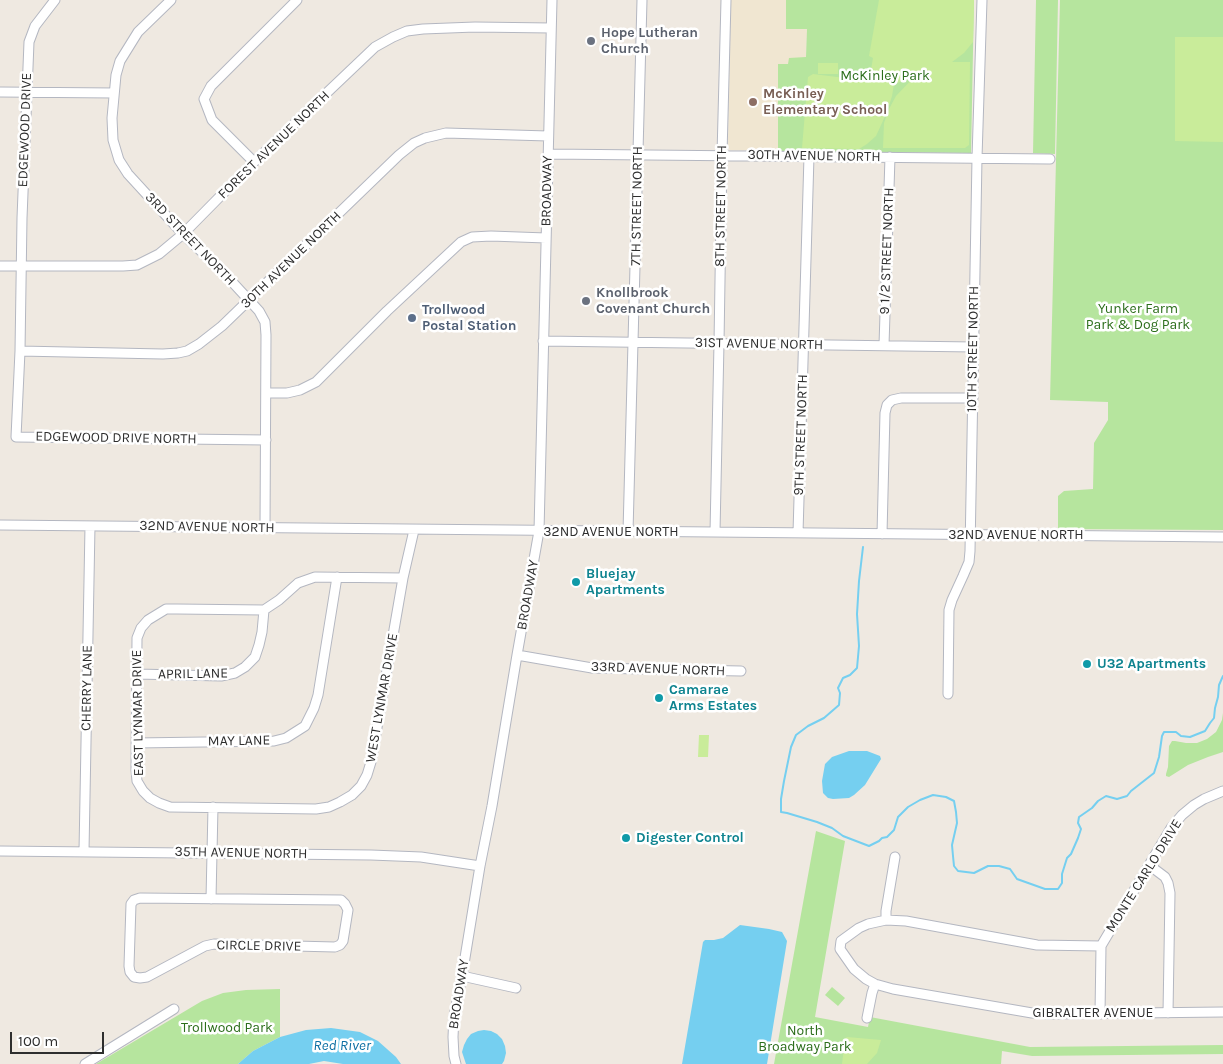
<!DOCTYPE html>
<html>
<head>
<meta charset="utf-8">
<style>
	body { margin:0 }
	#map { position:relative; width:1223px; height:1064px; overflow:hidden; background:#efe9e1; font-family:Karla,sans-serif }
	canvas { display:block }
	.scale { position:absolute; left:10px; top:1032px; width:94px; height:22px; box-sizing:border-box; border:2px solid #2e2e2e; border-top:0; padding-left:6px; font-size:15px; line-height:18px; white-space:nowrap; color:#2e2e2e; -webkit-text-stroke:4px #fff; paint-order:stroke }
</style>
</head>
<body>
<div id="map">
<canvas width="1223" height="1064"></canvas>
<div class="scale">100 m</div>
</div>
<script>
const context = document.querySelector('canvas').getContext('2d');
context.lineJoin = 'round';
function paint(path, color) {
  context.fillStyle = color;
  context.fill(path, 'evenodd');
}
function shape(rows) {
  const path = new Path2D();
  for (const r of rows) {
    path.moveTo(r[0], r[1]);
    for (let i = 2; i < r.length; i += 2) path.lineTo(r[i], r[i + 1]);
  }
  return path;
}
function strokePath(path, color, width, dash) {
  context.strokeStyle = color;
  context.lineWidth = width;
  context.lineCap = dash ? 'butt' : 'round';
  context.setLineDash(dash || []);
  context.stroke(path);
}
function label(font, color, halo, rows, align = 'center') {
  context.font = font + ' Karla,sans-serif';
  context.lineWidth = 5;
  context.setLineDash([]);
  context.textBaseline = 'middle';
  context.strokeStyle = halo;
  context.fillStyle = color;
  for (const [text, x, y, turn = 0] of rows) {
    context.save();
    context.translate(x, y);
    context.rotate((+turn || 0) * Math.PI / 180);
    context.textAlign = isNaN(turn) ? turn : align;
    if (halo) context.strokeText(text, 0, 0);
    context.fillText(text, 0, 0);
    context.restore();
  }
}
paint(shape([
	[731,0,786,0,786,29,807,29,806,58,789,58,789,64,778,64,778,151,734,150,730,150,728,147]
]), '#f0e6d1');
paint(shape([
	[786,0,974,0,971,153,778,151,778,64,788,64,789,58,806,57,807,29,786,29],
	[1036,0,1058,0,1055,154,1033,153],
	[1060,0,1223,0,1223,530,1058,529,1058,496,1064,491,1093,489,1094,443,1108,420,1108,402,1050,400],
	[1223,713,1223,752,1208,757,1188,765,1169,777,1166,776,1166,774,1168,767,1169,746,1172,741,1175,741,1186,743,1197,743,1207,739,1216,732,1222,720],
	[816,831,845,841,815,1017,868,1027,870,1017,1030,1047,1223,1045,1223,1054,1032,1056,1002,1051,1001,1064,774,1064],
	[832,987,845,998,838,1006,825,995],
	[280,989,280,1037,253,1051,238,1064,96,1064,202,1001,223,993,246,990]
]), '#b6e59e');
paint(shape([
	[879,0,974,0,973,42,964,53,952,62,970,62,969,145,965,148,883,148,884,123,889,109,896,96,914,77,894,84,892,96,887,112,876,136,867,144,859,149,802,148,808,77,813,74,869,81,873,58,869,56],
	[1175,37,1223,37,1223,142,1175,141],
	[818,63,838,63,838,74,818,74],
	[699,735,709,735,708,757,698,757],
	[847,1037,881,1040,877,1053,867,1064,842,1064,845,1039]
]), '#c9ec9a');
paint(shape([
	[849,751,867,751,880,756,881,759,865,785,854,795,849,798,833,799,828,798,823,793,822,781,825,764,832,757],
	[740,925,769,929,782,932,787,941,767,1064,682,1064,703,942,705,940,714,940,723,938],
	[331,1028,360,1032,378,1041,396,1057,401,1064,343,1064,324,1061,309,1064,238,1064,253,1051,280,1037,306,1030],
	[484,1030,491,1031,497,1034,502,1039,505,1046,506,1053,504,1061,502,1064,466,1064,462,1052,464,1045,467,1039,471,1034,478,1031]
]), '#75cff0');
strokePath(shape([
	[863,547,859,581,857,614,859,646,857,668,850,675,843,678,838,688,840,693,839,705,824,718,808,726,796,735,791,747,784,781,781,799,781,812,787,813,817,822,832,828,843,836,869,846,879,841,882,838,887,837,894,830,898,817,908,807,920,800,933,795,946,797,954,801,956,812,957,823,952,845,953,856,954,866,958,871,974,873,988,866,999,866,1010,869,1017,879,1045,889,1058,889,1062,883,1062,874,1067,858,1071,854,1078,838,1081,829,1078,823,1079,817,1092,808,1098,801,1106,796,1117,799,1127,796,1131,791,1154,773,1159,757,1162,736,1164,732,1176,732,1181,736,1190,737,1205,731,1210,723,1214,718,1215,708,1218,697,1219,685,1223,676]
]), '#75cff0', 2);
const minor = shape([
	[55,0,35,26,29,42,22,218,20,351,16,437,266,440],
	[171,0,138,32,120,61,116,75,112,118,113,140,119,160,128,174,183,234,223,272,259,311,265,322,266,335,265,528],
	[0,92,114,93],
	[548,154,1050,159],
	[254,162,212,120,204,99,211,86,297,0],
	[0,266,123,266,137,265,159,254,183,234,254,162,375,47,393,37,407,31,423,29,475,27,551,28],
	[543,341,974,347],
	[884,345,890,157],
	[20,351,163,354,178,353,187,351,199,344,222,326,399,155,414,143,425,138,446,133,548,136],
	[266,393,287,393,300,390,316,382,387,311,461,242,472,237,491,236,546,238],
	[0,525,1223,537],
	[628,532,642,0],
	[715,532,719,343,722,155,726,0],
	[798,533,809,156],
	[882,534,885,413,887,405,892,400,901,398,973,398],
	[403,578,315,577,298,583,279,600,264,610,177,609,166,609,148,620,141,628,137,638,136,770,137,781,143,791,150,798,159,803,170,807,316,809,329,807,340,802,352,795,361,786,367,775,371,762,403,578,414,530],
	[517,655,592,668,741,671],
	[137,674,221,676,235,673,245,667,255,657,259,645,262,632,264,610],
	[948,694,949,610,952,600,963,576,969,562,970,551,977,158,982,0],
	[136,743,274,741,286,738,305,726,314,708,318,695,337,577],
	[1223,791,1204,799,1194,805,1182,815,1171,828,1101,946,1037,945,906,921,886,920,868,924,859,928,841,941,840,949,854,969,866,979,875,984,893,989,1032,1013,1051,1014,1223,1012],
	[0,851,371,855,421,857,480,866],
	[84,851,90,526],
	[1149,865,1165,877,1168,883,1170,893,1168,1013],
	[140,898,341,900,345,904,348,910,343,941,340,945,335,947,214,944,205,946,147,977,140,978,134,977,130,972,129,966,131,904,134,900,140,898],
	[211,899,213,807],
	[886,920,886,911,895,857],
	[462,976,516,988],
	[1100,1014,1101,946],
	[867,1018,872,993,875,984],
	[85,1064,174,1009],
	[456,1064,454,1056,453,1037,454,1016,462,976,480,866,492,806,517,655,539,531,552,0]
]);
strokePath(minor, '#b4b7c1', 11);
strokePath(minor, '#fff', 9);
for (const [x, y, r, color] of [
	[591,41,5,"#6b7280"],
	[753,102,5,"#8d6e63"],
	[586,301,5,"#6b7280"],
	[412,318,5,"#5c6f8a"],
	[576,582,5,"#0f9aa8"],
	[1087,664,5,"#0f9aa8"],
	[659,698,5,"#0f9aa8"],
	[626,838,5,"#0f9aa8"]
]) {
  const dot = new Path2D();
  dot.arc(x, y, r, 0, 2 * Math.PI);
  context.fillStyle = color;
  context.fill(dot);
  strokePath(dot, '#fff', 2);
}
label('bold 14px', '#5b616d', '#fff', [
	["Hope Lutheran",601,33],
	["Church",601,49],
	["Knollbrook",596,293],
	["Covenant Church",596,309]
], 'left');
label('14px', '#2c6e1b', '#fff', [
	["McKinley Park",885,76],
	["Yunker Farm",1138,309],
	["Park & Dog Park",1138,325],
	["Trollwood Park",227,1028],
	["North",805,1031],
	["Broadway Park",805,1047]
]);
label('bold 14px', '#785e54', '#fff', [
	["McKinley",763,94],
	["Elementary School",763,110]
], 'left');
label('14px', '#2e2e2e', '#fff', [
	["EDGEWOOD DRIVE",25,130,-88],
	["FOREST AVENUE NORTH",274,145,-44],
	["30TH AVENUE NORTH",814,156,1],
	["BROADWAY",547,191,-89],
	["7TH STREET NORTH",637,206,-89],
	["8TH STREET NORTH",721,206,-89],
	["3RD STREET NORTH",190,239,46],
	["9 1/2 STREET NORTH",887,251,-88],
	["30TH AVENUE NORTH",291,260,-44],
	["31ST AVENUE NORTH",759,344,1],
	["10TH STREET NORTH",973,349,-89],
	["9TH STREET NORTH",801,435,-88],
	["EDGEWOOD DRIVE NORTH",116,438,1],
	["32ND AVENUE NORTH",207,527,1],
	["32ND AVENUE NORTH",611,532],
	["32ND AVENUE NORTH",1016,535],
	["BROADWAY",528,595,-80],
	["33RD AVENUE NORTH",658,669,2],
	["APRIL LANE",193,674,-1],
	["CHERRY LANE",87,688,-89],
	["WEST LYNMAR DRIVE",382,698,-80],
	["EAST LYNMAR DRIVE",138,713,-91],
	["MAY LANE",239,741,-1],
	["35TH AVENUE NORTH",241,853,1],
	["MONTE CARLO DRIVE",1144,876,-58],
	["CIRCLE DRIVE",259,946,1],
	["BROADWAY",459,994,-81],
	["GIBRALTER AVENUE",1093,1013]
]);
label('bold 14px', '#4e5e75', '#fff', [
	["Trollwood",422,310],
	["Postal Station",422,326]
], 'left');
label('bold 14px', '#0d838f', '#fff', [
	["Bluejay",586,574],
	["Apartments",586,590],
	["U32 Apartments",1097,664],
	["Camarae",669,690],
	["Arms Estates",669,706],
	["Digester Control",636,838]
], 'left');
label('italic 15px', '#0d6fa3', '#fff', [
	["Red River",342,1046]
]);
</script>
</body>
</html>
